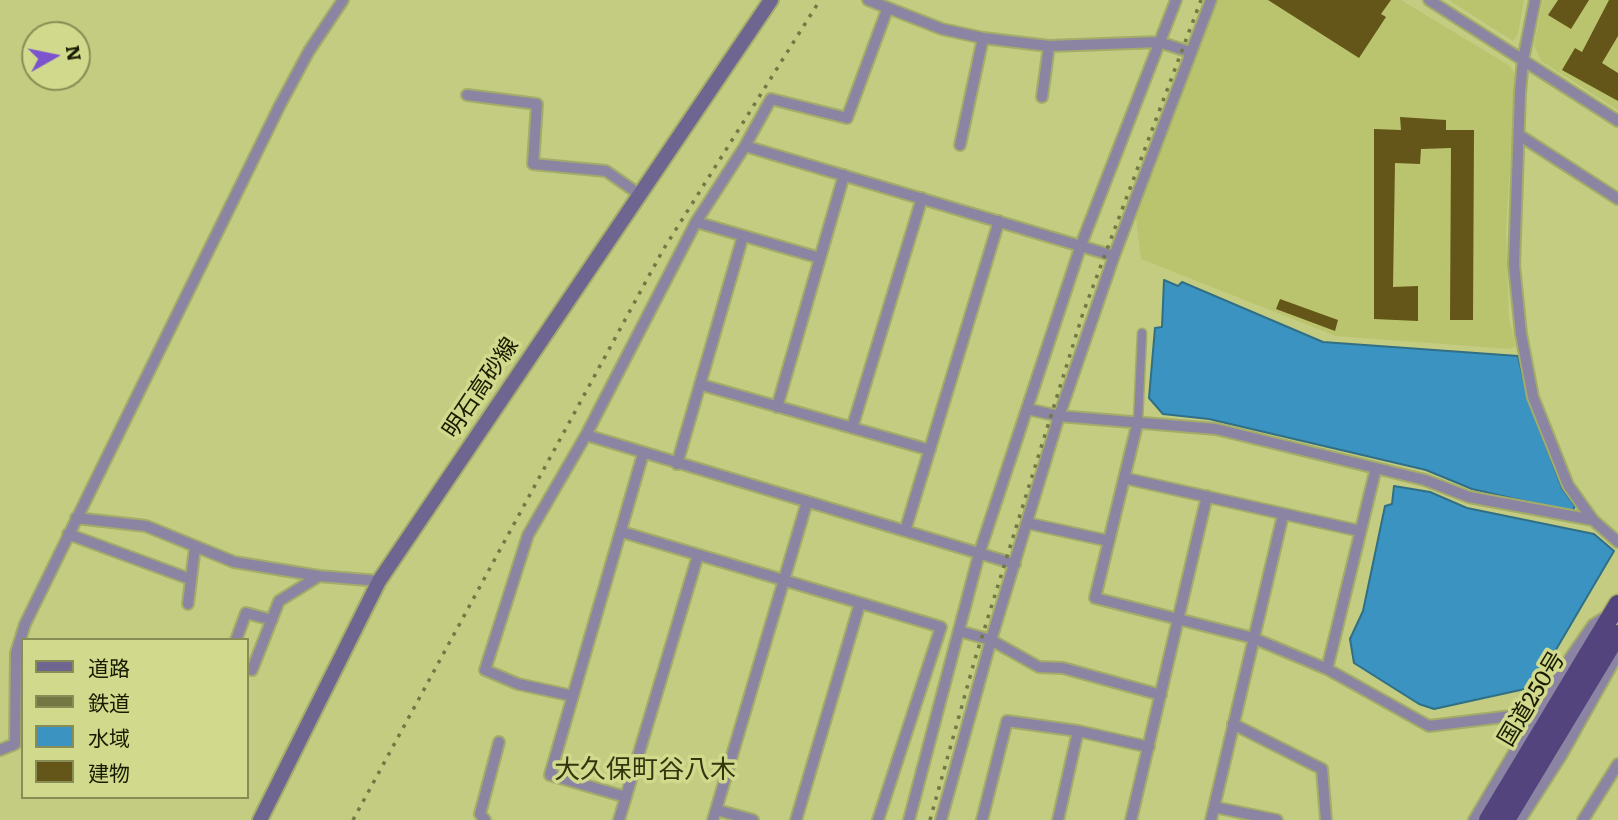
<!DOCTYPE html>
<html>
<head>
<meta charset="utf-8">
<style>
	body { margin:0 }
	#map { position:relative; width:1618px; height:820px; overflow:hidden; background:#c3cc80; font-family:Literata,"Noto Sans JP",serif }
	canvas { display:block }
	.legend { position:absolute; left:21px; top:638px; width:228px; height:161px; box-sizing:border-box; background:#d0d98c; border:2px solid #878d54; margin:0; padding:9px 12px; list-style:none; font-size:21px; color:#191b00 }
	.legend li { display:flex; align-items:center; gap:14px; height:35px }
	.legend b { width:35px; border:2px solid #878d54 }
	.north { position:absolute; left:21px; top:21px; width:70px; height:70px; box-sizing:border-box; background:#d0d98c; border:2px solid #878d54; border-radius:50%; rotate:81deg; font-size:19px; font-weight:700; line-height:28px; text-align:center; color:#191b00 }
	.north::after { content:''; display:block; margin:auto; width:24px; height:32px; background:#7b54ce; clip-path:polygon(50% 0,100% 100%,50% 72%,0 100%) }
</style>
</head>
<body>
<div id="map">
<canvas width="1618" height="820"></canvas>
<ul class="legend">
<li><b style="height:9px;background:#6f6591"></b>道路</li>
<li><b style="height:9px;background:#727743"></b>鉄道</li>
<li><b style="height:19px;background:#3a93c0"></b>水域</li>
<li><b style="height:19px;background:#645518"></b>建物</li>
</ul>
<div class="north">N</div>
</div>
<script>
const context = document.querySelector('canvas').getContext('2d');
context.lineJoin = 'round';
function paint(path, color) {
  context.fillStyle = color;
  context.fill(path, 'evenodd');
}
function shape(rows) {
  const path = new Path2D();
  for (const r of rows) {
    path.moveTo(r[0], r[1]);
    for (let i = 2; i < r.length; i += 2) path.lineTo(r[i], r[i + 1]);
  }
  return path;
}
function strokePath(path, color, width, dash) {
  context.strokeStyle = color;
  context.lineWidth = width;
  context.lineCap = dash ? 'butt' : 'round';
  context.setLineDash(dash || []);
  context.stroke(path);
}
function label(font, color, halo, rows, align = 'center') {
  context.font = font + ' Literata,"Noto Sans JP",serif';
  context.lineWidth = 7;
  context.setLineDash([]);
  context.textBaseline = 'middle';
  context.strokeStyle = halo;
  context.fillStyle = color;
  for (const [text, x, y, turn = 0] of rows) {
    context.save();
    context.translate(x, y);
    context.rotate((+turn || 0) * Math.PI / 180);
    context.textAlign = isNaN(turn) ? turn : align;
    if (halo) context.strokeText(text, 0, 0);
    context.fillText(text, 0, 0);
    context.restore();
  }
}
paint(shape([
	[1218,0,1401,0,1510,66,1516,76,1506,229,1509,318,1516,346,1510,349,1336,336,1141,259,1136,218],
	[1449,0,1524,0,1518,34,1513,41],
	[1543,0,1618,0,1618,110,1541,61,1534,45]
]), '#bac46f');
const water = shape([
	[1164,280,1178,286,1182,282,1323,342,1518,356,1528,399,1562,488,1575,506,1572,512,1472,489,1426,470,1209,419,1163,414,1149,398,1155,328,1162,327,1164,280],
	[1394,486,1430,492,1467,508,1594,534,1614,551,1534,687,1434,709,1419,704,1354,663,1350,639,1363,611,1385,506,1392,504,1394,486]
]);
paint(water, '#3a93c0');
strokePath(water, '#306f86', 2);
paint(shape([
	[1268,0,1391,0,1381,14,1386,17,1359,58],
	[1558,0,1589,0,1571,29,1548,15],
	[1609,0,1618,0,1618,36,1602,63,1618,73,1618,101,1562,70,1575,48,1582,52],
	[1400,117,1446,120,1446,130,1474,130,1473,320,1450,320,1451,148,1421,149,1420,164,1395,163,1393,287,1418,286,1418,321,1374,319,1374,129,1401,130],
	[1280,299,1338,320,1335,331,1276,309]
]), '#645518');
const pedestrian = shape([
	[1138,421,1142,333]
]);
const minor = shape([
	[868,0,942,29,983,38,1049,46,1159,42,1190,52],
	[1429,0,1618,121],
	[1535,0,1523,60,1520,93,1514,265,1521,334,1533,397,1568,485,1593,520,1618,542],
	[467,95,537,104,533,164,606,171,639,194],
	[1042,97,1049,46],
	[1519,135,1618,199],
	[960,145,983,38],
	[745,146,1114,256],
	[696,222,820,258],
	[702,385,930,450],
	[777,407,844,175],
	[1027,409,1059,416,1216,429,1425,480,1469,497,1593,520],
	[1138,421,1095,598,1253,638,1327,669,1429,726,1536,713],
	[852,428,922,198],
	[586,435,1015,564],
	[677,464,743,236],
	[1124,478,1360,531],
	[76,518,146,526,234,562,319,576,379,581],
	[1027,523,1109,541],
	[905,531,999,221],
	[622,532,941,627,878,820],
	[68,534,190,579],
	[188,604,195,547],
	[959,631,991,640,1039,667,1063,668,1161,695],
	[236,640,246,613,272,620],
	[247,669,252,670,279,601,319,576],
	[1327,669,1376,468],
	[573,696,518,684,485,670,528,535,586,435,696,222,745,146,771,99,847,118,887,10],
	[1233,724,1322,769,1326,820],
	[0,750,15,744,16,653,25,624,280,105,309,51,343,0],
	[626,797,550,775,643,454],
	[1214,807,1277,820],
	[717,810,753,820],
	[485,820,480,814,499,742],
	[619,820,698,555],
	[713,820,807,502],
	[796,820,860,603],
	[909,820,979,554,1081,245,1176,0],
	[941,820,991,640,1059,416,1114,256,1211,0],
	[982,820,1007,721,1078,731,1149,747],
	[1058,820,1078,731],
	[1131,820,1207,496],
	[1211,820,1283,515],
	[1474,820,1570,658,1593,625,1607,616],
	[1520,820,1561,756,1618,654],
	[1583,820,1618,764]
]);
const secondary = shape([
	[260,820,379,581,771,0]
]);
const trunk = shape([
	[1488,820,1618,604],
	[1506,820,1618,634]
]);
strokePath(pedestrian, '#a4ac69', 11);
strokePath(minor, '#a4ac69', 14);
strokePath(secondary, '#a4ac69', 18);
strokePath(trunk, '#a4ac69', 21);
strokePath(pedestrian, '#8b85a3', 8);
strokePath(minor, '#8b85a3', 10);
strokePath(secondary, '#6f6591', 14);
strokePath(trunk, '#54447d', 18);
strokePath(shape([
	[353,820,663,250,820,0],
	[930,820,975,659,1083,313,1201,0]
]), '#727743', 3.5, [3.5, 7]);
label('23px', '#191b00', '#d0d98c', [
	["明石高砂線",481,388,-56],
	["国道250号",1532,699,-59]
]);
label('26px', '#32360d', '#d0d98c', [
	["大久保町谷八木",645,770]
]);
</script>
</body>
</html>
